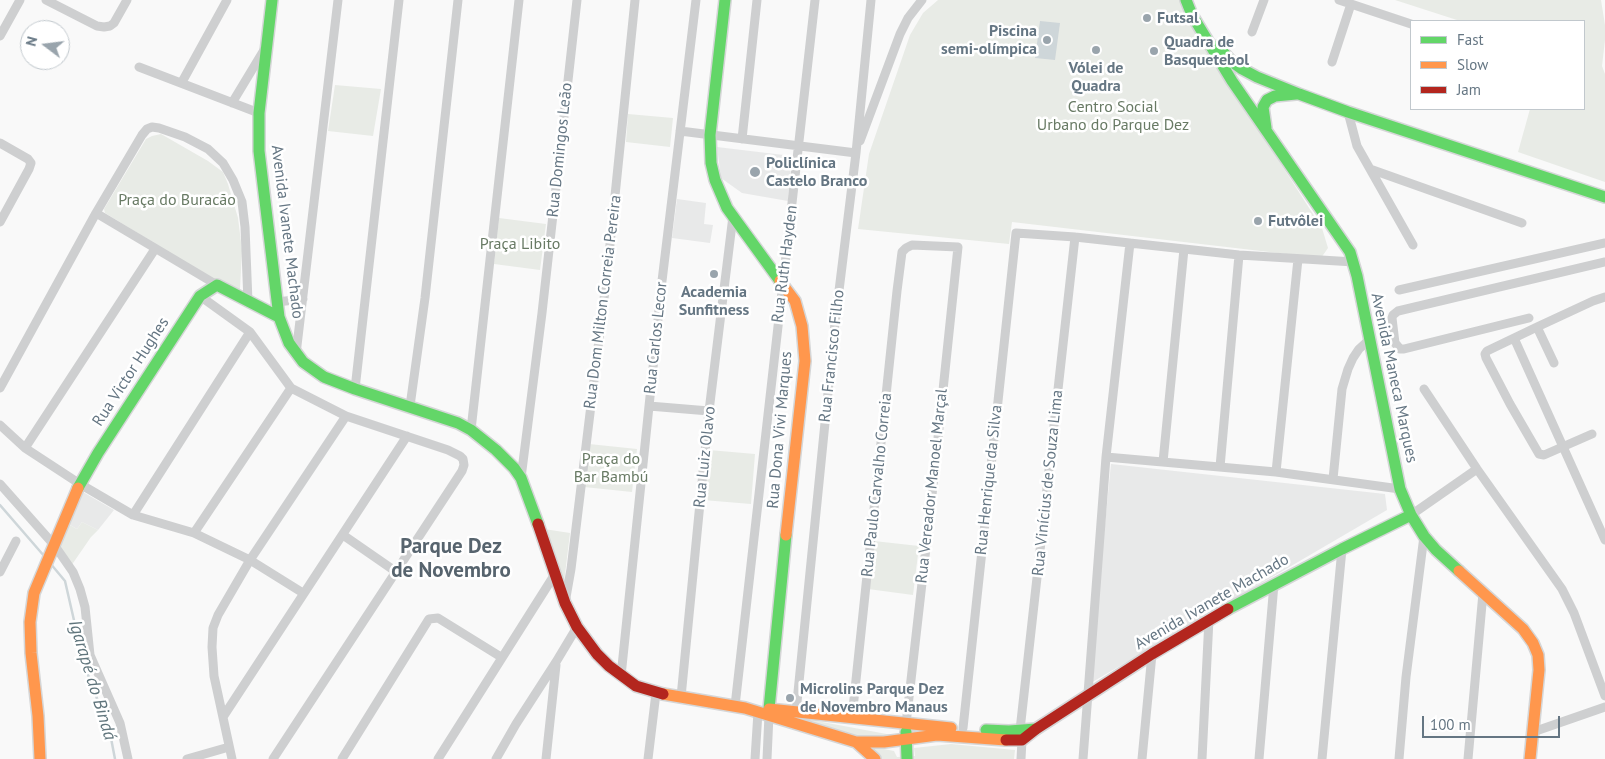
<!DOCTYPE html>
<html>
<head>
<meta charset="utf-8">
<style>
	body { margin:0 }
	#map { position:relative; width:1605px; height:759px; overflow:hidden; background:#f9f9f9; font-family:"PT Sans",sans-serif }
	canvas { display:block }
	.legend { position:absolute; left:1410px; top:20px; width:175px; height:90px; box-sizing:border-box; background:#fff; border:1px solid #c1c8cd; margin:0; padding:6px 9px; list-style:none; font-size:15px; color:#657683 }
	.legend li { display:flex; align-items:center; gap:10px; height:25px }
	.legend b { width:25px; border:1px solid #c1c8cd }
	.north { position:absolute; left:20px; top:20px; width:50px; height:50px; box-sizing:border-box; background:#fff; border:1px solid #c1c8cd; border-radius:50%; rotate:285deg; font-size:14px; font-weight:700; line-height:20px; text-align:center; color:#657683 }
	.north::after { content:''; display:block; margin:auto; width:18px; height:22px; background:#99a4ac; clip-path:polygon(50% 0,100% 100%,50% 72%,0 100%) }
	.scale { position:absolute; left:1422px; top:716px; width:138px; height:22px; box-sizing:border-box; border:2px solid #657683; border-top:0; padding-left:6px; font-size:15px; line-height:18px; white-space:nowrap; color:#657683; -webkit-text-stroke:4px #fff; paint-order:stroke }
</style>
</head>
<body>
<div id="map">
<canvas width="1605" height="759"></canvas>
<ul class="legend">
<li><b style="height:6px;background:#63d668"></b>Fast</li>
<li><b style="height:6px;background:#ff974d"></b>Slow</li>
<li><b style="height:6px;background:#b3261e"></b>Jam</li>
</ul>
<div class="north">N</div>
<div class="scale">100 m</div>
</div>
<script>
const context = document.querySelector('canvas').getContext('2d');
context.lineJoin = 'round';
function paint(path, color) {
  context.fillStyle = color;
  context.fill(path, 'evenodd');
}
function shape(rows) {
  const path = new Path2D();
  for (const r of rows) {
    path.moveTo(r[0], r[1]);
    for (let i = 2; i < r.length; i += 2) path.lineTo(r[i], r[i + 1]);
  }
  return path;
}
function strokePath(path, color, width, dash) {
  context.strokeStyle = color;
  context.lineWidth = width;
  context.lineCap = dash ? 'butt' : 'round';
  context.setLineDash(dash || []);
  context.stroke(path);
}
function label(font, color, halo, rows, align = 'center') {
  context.font = font + ' "PT Sans",sans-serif';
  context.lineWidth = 5;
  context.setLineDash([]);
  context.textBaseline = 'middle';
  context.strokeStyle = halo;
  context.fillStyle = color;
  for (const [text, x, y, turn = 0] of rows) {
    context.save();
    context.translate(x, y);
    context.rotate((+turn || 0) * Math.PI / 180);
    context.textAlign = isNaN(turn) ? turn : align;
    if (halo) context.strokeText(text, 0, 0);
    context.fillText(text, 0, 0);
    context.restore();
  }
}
paint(shape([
	[717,147,792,156,788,201,742,193,721,178],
	[677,199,706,203,704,224,713,225,710,243,672,238],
	[1111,464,1385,494,1387,510,1089,684],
	[83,492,114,510,98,530,82,522,77,529,68,524]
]), '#e8e9e9');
paint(shape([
	[938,0,1181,0,1241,102,1322,228,1328,248,1321,258,1012,222,1009,244,858,229,869,154,910,35,923,13],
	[1395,0,1601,0,1605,25,1605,40,1602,66,1605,74,1605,182,1518,152,1530,109,1584,109,1584,21,1460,21],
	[335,85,381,89,373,136,328,131],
	[628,114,673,118,670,147,626,142],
	[161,134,208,161,223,172,228,184,238,218,242,250,240,289,234,292,105,213,104,209,146,139,152,136],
	[499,218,546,224,540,270,494,264],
	[589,444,637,449,632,492,584,487],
	[709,450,755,454,751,504,703,500],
	[82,522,98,530,91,537,71,566,61,552,60,540,68,524,77,529],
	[544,529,570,533,563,591],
	[874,541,919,546,913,595,868,589],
	[790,716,892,735,892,740,883,742,884,749,894,751,897,757,915,756,914,748,951,744,1015,750,1014,759,876,759,862,749,880,749,881,742,830,734]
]), '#e8ebe6');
paint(shape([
	[1040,21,1060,23,1055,60,1035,58]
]), '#ced6d9');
strokePath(shape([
	[0,505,45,557],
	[50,563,65,581,84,664,110,733,115,759]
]), '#ced6d9', 2.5);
const fast = shape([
	[272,0,259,113,259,151,279,317,289,343,303,362,324,377,355,389,458,423,471,430,496,450,514,468,521,478,538,524],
	[725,0,710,135,711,163,715,180,727,208,780,281],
	[1186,0,1192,15,1232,81,1350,252,1357,276,1400,489,1411,515,1424,536,1436,550,1459,571],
	[1218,46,1231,61,1242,69,1257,77,1299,94,1348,112,1605,197],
	[1266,128,1263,107,1267,100,1275,96,1296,94],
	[78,488,98,453,200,296,217,285,279,317],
	[1228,609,1342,549,1411,515],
	[769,709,786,535],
	[986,730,1009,731,1036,729],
	[906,732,907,759]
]);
const slow = shape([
	[780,281,795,301,802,326,805,361,786,535],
	[1459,571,1523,629,1533,643,1538,655,1539,670,1530,759],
	[663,694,745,708,856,742,884,742,937,735,1006,740],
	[769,709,951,728],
	[856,742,875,759],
	[40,759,38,716,31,653,30,622,34,593,78,488]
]);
const jam = shape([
	[538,524,565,603,577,627,597,654,609,666,636,686,663,694],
	[1006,740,1022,740,1036,729,1152,654,1228,609]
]);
strokePath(fast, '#d5d6d7', 14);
strokePath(slow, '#d5d6d7', 14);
strokePath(jam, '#d5d6d7', 14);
strokePath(shape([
	[46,0,97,26,104,27,110,26,114,23,127,0],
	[1339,0,1411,24],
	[1252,32,1264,0],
	[0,36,20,0],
	[1332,62,1351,4],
	[139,67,259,113],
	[182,82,227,0],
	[232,103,264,50],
	[1348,112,1357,146,1413,245],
	[680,131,856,153],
	[742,139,757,0],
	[860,141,900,34,908,18,922,0],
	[0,143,28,159,31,163,29,169,0,222],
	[1370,169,1522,223],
	[96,213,217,285],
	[1399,290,1605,243],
	[200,296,250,332,291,388,346,416,448,450,460,456,463,459,464,465,462,471,273,759],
	[277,302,303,299],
	[1529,318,1404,349,1400,349,1395,343,1392,318,1393,315,1398,311,1605,262],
	[1537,327,1554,363],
	[1514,338,1605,540],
	[296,354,338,0],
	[0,388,96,213,142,135,147,129,152,127,159,128,185,137,208,149,223,163,233,180,242,202,245,227,248,302],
	[355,389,399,0],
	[1424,389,1477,469,1562,589,1574,613,1605,696],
	[410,406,425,298,458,0],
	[649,406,709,411],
	[0,425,25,448,80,484,133,515,194,533,250,560,303,593],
	[471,430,519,0],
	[1592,434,1544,455,1539,454,1510,404,1486,358,1485,354,1487,351,1537,327,1593,301,1605,297],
	[25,448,155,249],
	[1106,457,1276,472,1400,489],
	[1163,462,1184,249],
	[1220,467,1239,255],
	[1276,472,1298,259],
	[521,478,542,313,577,0],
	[1333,479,1342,389,1348,369,1353,358,1359,349,1369,340],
	[0,484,55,546,73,572,80,589,85,607,90,655,120,723,128,759],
	[133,515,250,332],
	[1411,515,1477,469],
	[194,533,291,388],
	[343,535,395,571],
	[0,572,16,541],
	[565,603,571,569,607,274,635,0],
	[621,676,662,281,696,0],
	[681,697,709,411,733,216],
	[735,706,815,0],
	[796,712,835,323,856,153,871,0],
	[223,717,407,436],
	[852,718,897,291,902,252,906,248,912,245,958,247,932,495,906,724],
	[963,728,1016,233,1075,237,1239,255,1354,262],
	[1533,732,1605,707],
	[187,759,229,747],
	[232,759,214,676,212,647,213,628,218,615,250,560,346,416],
	[342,759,429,619,438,618,501,657],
	[438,759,555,574],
	[496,759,516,724,556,662,577,627],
	[546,759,556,665],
	[648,759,656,693],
	[755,759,758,712],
	[767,759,769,715],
	[1021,759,1022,740,1020,730,1075,237],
	[1083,759,1106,457,1130,243],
	[1142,759,1152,654],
	[1202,759,1209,619],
	[1259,759,1274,584],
	[1322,759,1342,549],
	[1399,759,1406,677,1424,536],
	[1468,759,1483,593]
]), '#cecfd0', 9);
strokePath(fast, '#63d668', 11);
strokePath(slow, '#ff974d', 11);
strokePath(jam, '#b3261e', 11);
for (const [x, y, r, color] of [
	[1147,18,5,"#99a4ac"],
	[1047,40,5,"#99a4ac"],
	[1096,50,5,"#99a4ac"],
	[1154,51,5,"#99a4ac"],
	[755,172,6,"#99a4ac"],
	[1258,221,5,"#99a4ac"],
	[714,274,5,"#99a4ac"],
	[790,698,5,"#99a4ac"]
]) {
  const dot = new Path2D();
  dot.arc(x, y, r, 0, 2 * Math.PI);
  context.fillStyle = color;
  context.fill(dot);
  strokePath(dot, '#fff', 2);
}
label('bold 16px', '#657683', '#fff', [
	["Futsal",1157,18],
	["Piscina",1037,31,"right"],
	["semi-olímpica",1037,49,"right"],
	["Quadra de",1164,42],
	["Basquetebol",1164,60],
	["Vólei de",1096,68,"center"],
	["Quadra",1096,86,"center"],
	["Policlínica",766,163],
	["Castelo Branco",766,181],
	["Futvôlei",1268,221],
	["Academia",714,292,"center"],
	["Sunfitness",714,310,"center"],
	["Microlins Parque Dez",800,689],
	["de Novembro Manaus",800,707]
], 'left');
label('16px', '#687a64', '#fff', [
	["Centro Social",1113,107],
	["Urbano do Parque Dez",1113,125],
	["Praça do Buracão",177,200],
	["Praça Libito",520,244],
	["Praça do",611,459],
	["Bar Bambú",611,477]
]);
label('16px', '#657683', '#fff', [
	["Rua Domingos Leão",560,150,-84],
	["Avenida Ivanete Machado",287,232,83],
	["Rua Ruth Hayden",785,264,-83],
	["Rua Dom Milton Correia Pereira",603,302,-83],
	["Rua Carlos Lecor",656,338,-84],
	["Rua Francisco Filho",832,356,-84],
	["Rua Victor Hughes",131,372,-57],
	["Avenida Maneca Marques",1394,378,78],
	["Rua Dona Vivi Marques",780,430,-85],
	["Rua Luiz Olavo",705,457,-84],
	["Rua Henrique da Silva",989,480,-84],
	["Rua Vinícius de Souza Lima",1048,483,-84],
	["Rua Paulo Carvalho Correia",877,485,-84],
	["Rua Vereador Manoel Marçal",932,486,-84],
	["Avenida Ivanete Machado",1212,602,-30]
]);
label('italic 18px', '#60757c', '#fff', [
	["Igarapé do Bindá",92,680,73]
]);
label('bold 21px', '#57646e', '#fff', [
	["Parque Dez",451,547],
	["de Novembro",451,571]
]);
</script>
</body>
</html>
